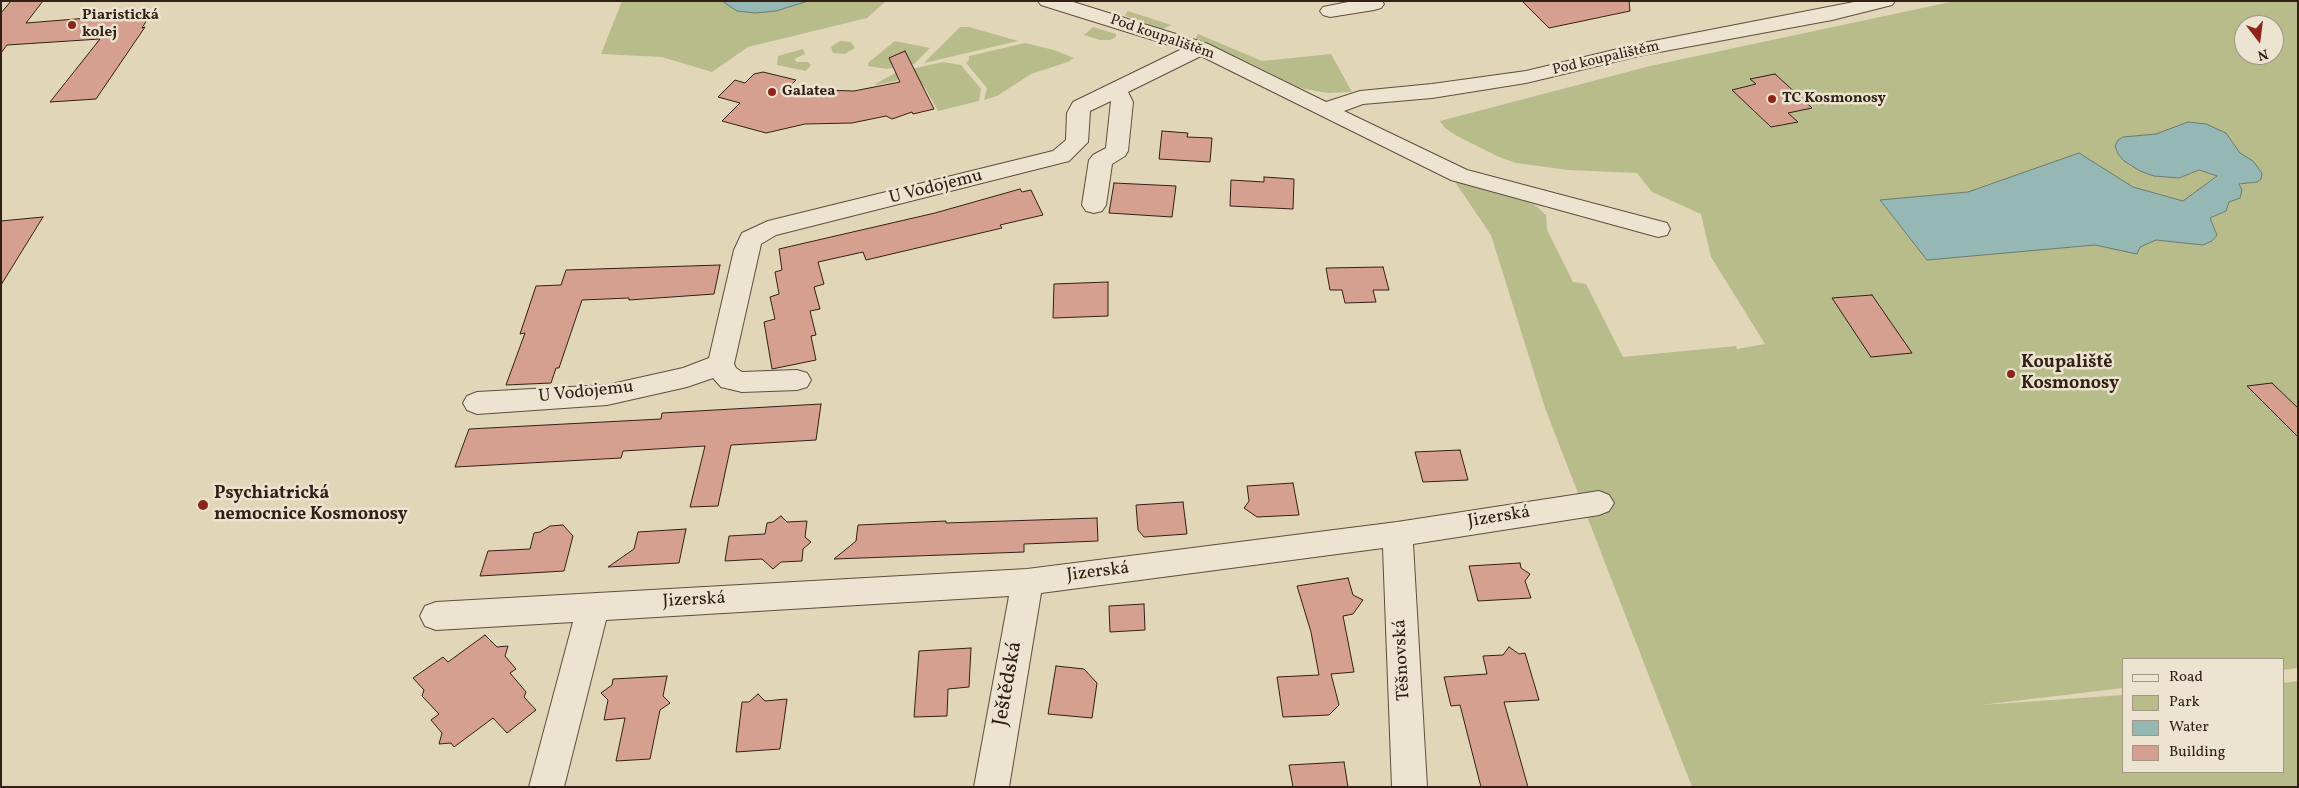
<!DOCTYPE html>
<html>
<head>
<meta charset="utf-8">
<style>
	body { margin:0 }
	#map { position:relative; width:2299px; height:788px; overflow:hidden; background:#e1d6b7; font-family:Vollkorn,serif }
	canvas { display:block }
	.frame { position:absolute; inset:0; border:2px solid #322015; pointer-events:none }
	.legend { position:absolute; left:2122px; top:658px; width:162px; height:115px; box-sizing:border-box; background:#ece4d0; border:1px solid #a29685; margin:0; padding:6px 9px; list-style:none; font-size:15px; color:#322015 }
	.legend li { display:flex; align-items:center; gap:10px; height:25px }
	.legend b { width:25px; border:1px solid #a29685 }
	.north { position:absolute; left:2234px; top:15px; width:50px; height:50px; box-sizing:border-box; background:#ece4d0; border:1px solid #a29685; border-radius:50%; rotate:165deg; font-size:14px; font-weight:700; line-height:20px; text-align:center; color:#322015 }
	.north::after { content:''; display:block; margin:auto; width:18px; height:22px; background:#8f2418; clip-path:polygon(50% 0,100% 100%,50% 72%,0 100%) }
</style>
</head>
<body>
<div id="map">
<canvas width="2299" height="788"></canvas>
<div class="frame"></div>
<ul class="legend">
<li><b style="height:6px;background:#ece4d0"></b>Road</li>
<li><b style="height:14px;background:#b8bc8b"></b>Park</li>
<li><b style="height:14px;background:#95b8b4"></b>Water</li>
<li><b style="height:14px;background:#d6a090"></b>Building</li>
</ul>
<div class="north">N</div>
</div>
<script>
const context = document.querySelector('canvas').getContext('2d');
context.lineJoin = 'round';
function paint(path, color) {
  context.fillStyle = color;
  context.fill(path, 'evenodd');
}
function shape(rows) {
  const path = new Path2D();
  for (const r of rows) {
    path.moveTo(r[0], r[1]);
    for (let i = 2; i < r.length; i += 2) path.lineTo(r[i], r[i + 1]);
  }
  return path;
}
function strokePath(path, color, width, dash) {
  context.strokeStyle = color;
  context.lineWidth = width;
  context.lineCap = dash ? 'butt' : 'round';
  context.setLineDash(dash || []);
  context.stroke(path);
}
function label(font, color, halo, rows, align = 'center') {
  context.font = font + ' Vollkorn,serif';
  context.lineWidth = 5;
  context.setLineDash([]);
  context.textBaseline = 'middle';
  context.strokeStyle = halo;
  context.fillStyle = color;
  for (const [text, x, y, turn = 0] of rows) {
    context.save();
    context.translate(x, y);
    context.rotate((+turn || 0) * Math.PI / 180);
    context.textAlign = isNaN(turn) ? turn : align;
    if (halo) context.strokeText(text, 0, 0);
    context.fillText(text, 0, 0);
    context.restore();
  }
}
paint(shape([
	[622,1,886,1,867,18,748,47,712,72,662,57,601,54],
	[1955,1,2298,1,2298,668,2283,670,2283,659,2123,659,2123,688,1981,705,2123,695,2123,772,2283,772,2283,683,2298,681,2298,787,1692,787,1545,408,1491,235,1453,179,1516,196,1535,205,1546,215,1547,230,1573,282,1586,284,1623,357,1736,346,1737,349,1765,344,1711,257,1701,214,1652,192,1637,173,1568,170,1516,163,1499,157,1457,136,1445,128,1440,121,1650,66],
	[2244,25,2274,25,2274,55,2244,55],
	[1128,11,1171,25,1163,29,1126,16,1125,15],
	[960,27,969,27,1018,41,924,63],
	[1093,27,1116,34,1116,37,1110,40,1100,40,1084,35],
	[1198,34,1262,61,1331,54,1352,92,1327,93,1300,88,1240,58,1195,39],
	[840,41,851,42,855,48,845,54,833,53,831,47],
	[895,41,930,48,914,64,887,69,868,66,869,62],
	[1025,43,1054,50,1074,58,1068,62,1031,74,997,96,984,100,987,88,966,63,969,60,969,56],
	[803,49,805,54,794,59,797,62,808,62,811,65,806,71,777,65,778,56],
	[943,62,961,65,981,89,979,101,938,111,924,86,916,88,900,80,876,85,875,84,897,72]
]), '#b8bc8b');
const water = shape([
	[722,1,808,1,776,11,755,13,737,11,722,1],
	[2188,122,2206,124,2226,133,2240,153,2253,161,2262,173,2261,179,2257,182,2239,184,2242,190,2240,198,2229,202,2226,211,2210,218,2217,235,2212,241,2203,245,2156,240,2140,247,2137,254,2095,245,1927,260,1880,200,1968,192,2079,153,2133,187,2183,201,2217,176,2199,170,2179,178,2154,176,2140,171,2124,161,2118,154,2115,146,2118,140,2123,137,2156,134,2188,122]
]);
paint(water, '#95b8b4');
strokePath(water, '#6d7b74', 1);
const building = shape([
	[11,1,43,1,26,23,151,13,142,28,145,27,96,99,50,102,100,39,7,45,1,53,1,13,11,1],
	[1522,1,1629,1,1630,11,1549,28,1522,1],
	[905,51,934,109,913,114,912,112,892,119,886,116,852,123,805,124,766,133,722,121,740,103,718,97,735,80,745,83,754,74,763,72,796,80,787,89,854,91,900,82,889,58,905,51],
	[1775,74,1812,108,1788,113,1798,122,1771,127,1732,90,1756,84,1750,79,1775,74],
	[1162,131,1188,133,1187,137,1212,138,1210,162,1159,159,1162,131],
	[1264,177,1294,179,1293,209,1230,206,1231,180,1264,182,1264,177],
	[1114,183,1176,186,1172,217,1109,213,1114,183],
	[1020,189,1022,192,1031,190,1043,215,1000,225,1002,228,866,260,863,252,818,262,824,284,814,287,820,309,810,311,816,335,811,336,816,360,772,369,764,322,775,319,770,297,779,294,775,272,782,270,779,249,935,213,1020,189],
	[43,217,1,285,1,221,43,217],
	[720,265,714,294,629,300,629,298,582,300,559,368,556,368,551,383,506,385,525,333,520,334,536,286,561,285,566,270,720,265],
	[1383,267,1389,290,1373,290,1376,302,1345,303,1342,290,1330,290,1326,268,1383,267],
	[1108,282,1108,316,1053,318,1054,284,1108,282],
	[1872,295,1912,353,1871,357,1832,298,1872,295],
	[2272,383,2298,408,2298,437,2247,386,2272,383],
	[821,404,816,440,731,445,718,506,690,507,705,446,623,451,621,458,455,467,469,429,661,419,662,413,821,404],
	[1460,450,1468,480,1423,482,1415,452,1460,450],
	[1293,483,1299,515,1257,517,1244,508,1249,501,1247,486,1293,483],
	[1183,502,1187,534,1144,537,1138,530,1136,505,1183,502],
	[781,516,787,522,807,521,805,537,811,542,803,549,802,561,781,562,773,569,762,559,725,561,729,536,765,534,767,523,773,522,781,516],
	[1097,518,1098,541,1024,544,1024,552,834,559,856,541,858,525,946,521,946,523,1097,518],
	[563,525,573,536,564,571,480,576,488,551,530,549,534,533,540,532,550,526,563,525],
	[686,529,679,563,608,567,634,549,638,532,686,529],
	[1520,563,1521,568,1530,574,1525,581,1531,598,1478,601,1469,566,1520,563],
	[1348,578,1353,595,1363,600,1353,614,1343,616,1354,672,1331,674,1339,705,1329,715,1283,717,1277,677,1319,675,1311,632,1297,586,1348,578],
	[1144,604,1145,630,1110,632,1109,606,1144,604],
	[485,635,497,647,508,646,505,656,516,669,510,673,526,692,524,697,536,710,507,733,493,718,454,747,451,743,439,744,442,733,431,720,439,714,422,696,424,690,413,678,443,657,448,662,485,635],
	[1509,647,1519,654,1525,653,1539,700,1504,702,1528,787,1481,787,1460,705,1451,706,1444,677,1487,674,1483,656,1503,655,1509,647],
	[971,648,969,687,948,689,947,716,914,717,919,651,971,648],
	[1056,666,1084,669,1097,683,1092,718,1048,714,1056,666],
	[667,676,663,696,670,703,660,710,650,759,616,761,625,718,604,720,608,700,601,693,612,685,613,679,667,676],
	[758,694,765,701,787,699,780,749,736,752,742,702,749,702,758,694],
	[1344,762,1348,787,1293,787,1289,765,1344,762]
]);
paint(building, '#d6a090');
strokePath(building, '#322015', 1);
const minor = shape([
	[1038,1,1070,1,1208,44,1326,102,1360,91,1432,84,1526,71,1643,43,1859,1,1895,1,1892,5,1832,20,1643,55,1526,83,1432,98,1363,104,1344,111,1467,170,1667,223,1670,229,1667,235,1658,237,1451,180,1201,56,1128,92,1133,102,1128,151,1125,156,1112,164,1106,205,1102,211,1094,213,1086,211,1082,205,1089,160,1093,155,1106,148,1111,101,1090,111,1088,142,1069,161,776,235,761,244,734,364,736,368,742,372,797,370,807,373,811,380,807,387,797,390,742,392,721,387,713,378,687,387,607,405,477,414,467,410,463,403,467,396,477,392,607,385,683,368,709,358,734,250,742,233,768,221,1053,151,1066,140,1067,113,1073,102,1182,49,1041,5,1038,1],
	[1353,1,1382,1,1384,4,1381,8,1374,10,1330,17,1323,15,1320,11,1323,7,1353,1],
	[1599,491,1609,495,1614,503,1609,511,1599,515,1413,544,1427,787,1392,787,1383,548,1041,593,1009,787,974,787,1009,596,606,620,564,787,529,787,573,622,436,630,425,626,420,616,425,606,436,602,1027,569,1397,522,1599,491]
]);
strokePath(minor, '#5e4e3e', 2);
paint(minor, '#ece4d0');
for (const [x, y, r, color] of [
	[72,25,5,"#8f2418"],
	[772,92,5,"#8f2418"],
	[1772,99,5,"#8f2418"],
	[2011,374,5,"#8f2418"],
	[203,505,6,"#8f2418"]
]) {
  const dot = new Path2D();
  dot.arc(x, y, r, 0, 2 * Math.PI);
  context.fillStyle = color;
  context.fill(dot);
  strokePath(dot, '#ece4d0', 2);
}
label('bold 15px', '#322015', '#ece4d0', [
	["Piaristická",82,16],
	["kolej",82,33],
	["Galatea",782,92],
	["TC Kosmonosy",1782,99]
], 'left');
label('15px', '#322015', '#ece4d0', [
	["Pod koupalištěm",1162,38,19],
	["Pod koupalištěm",1606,59,-13]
]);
label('18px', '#322015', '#ece4d0', [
	["U Vodojemu",936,188,-14],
	["U Vodojemu",586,393,-6],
	["Jizerská",1499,518,-9],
	["Jizerská",1098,573,-7],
	["Jizerská",694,601,-3],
	["Těšnovská",1403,660,-93]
]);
label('bold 18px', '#322015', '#ece4d0', [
	["Koupaliště",2021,364],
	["Kosmonosy",2021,385],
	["Psychiatrická",214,495],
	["nemocnice Kosmonosy",214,516]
], 'left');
label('21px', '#322015', '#ece4d0', [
	["Ještědská",1009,684,-80]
]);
</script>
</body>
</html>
